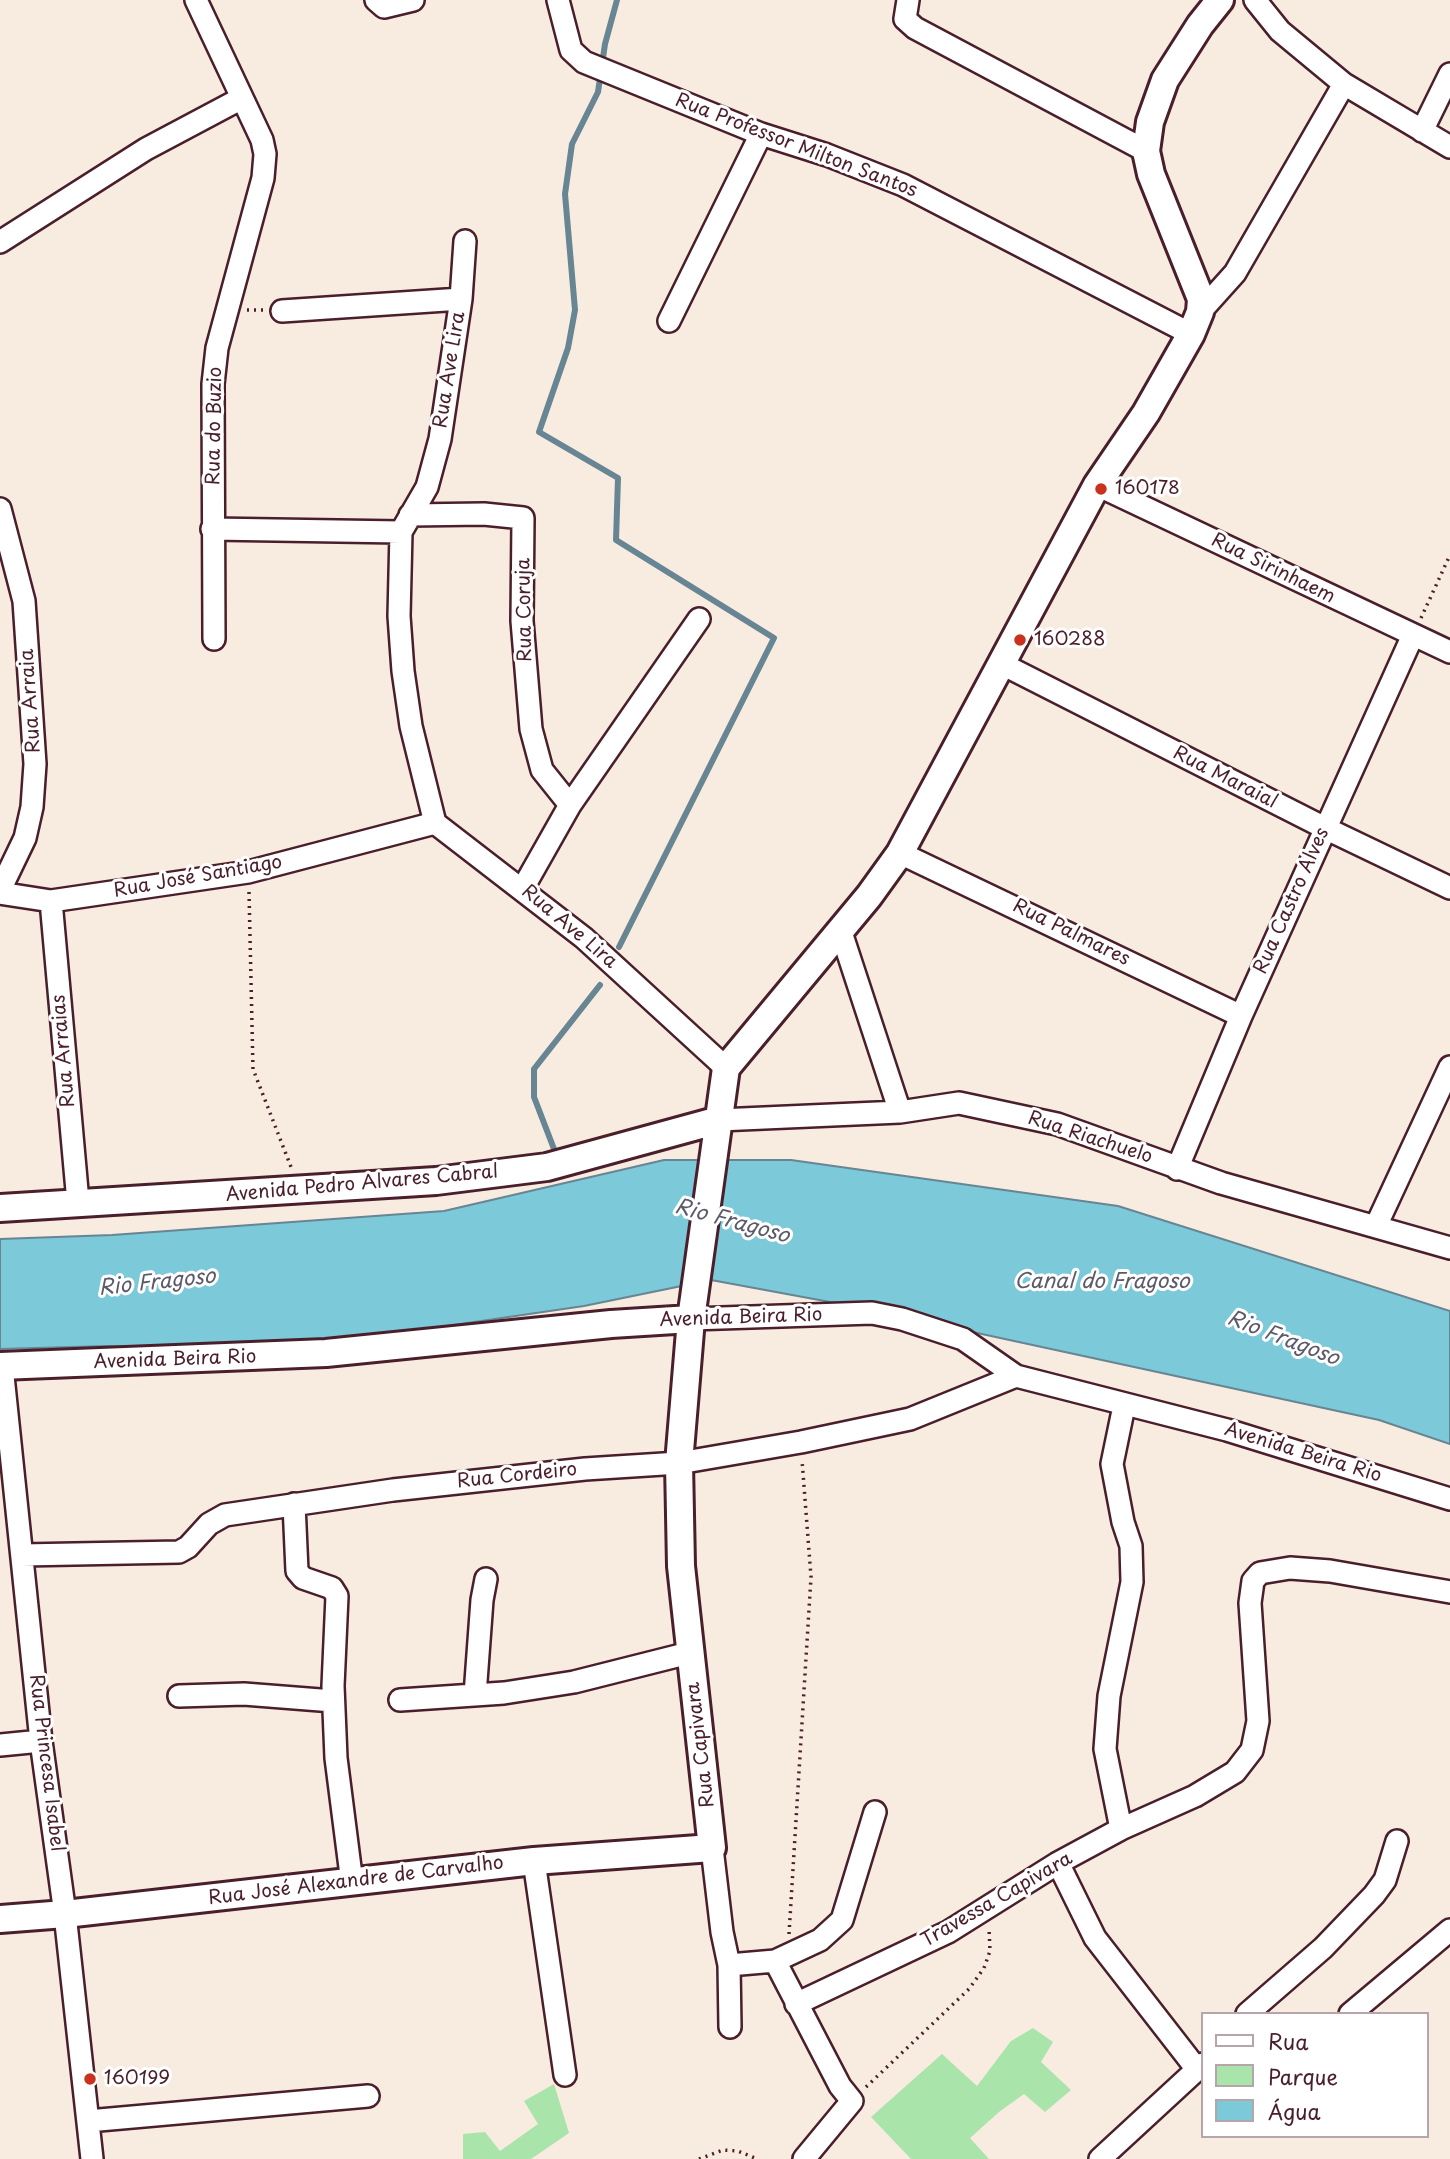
<!DOCTYPE html>
<html>
<head>
<meta charset="utf-8">
<style>
	body { margin:0 }
	#map { position:relative; width:1450px; height:2159px; overflow:hidden; background:#f8ece0; font-family:"Playpen Sans",sans-serif }
	canvas { display:block }
	.legend { position:absolute; left:1201px; top:2012px; width:228px; height:126px; box-sizing:border-box; background:#fff; border:2px solid #b7a5aa; margin:0; padding:9px 12px; list-style:none; font-size:21px; color:#4a1f2b }
	.legend li { display:flex; align-items:center; gap:14px; height:35px }
	.legend b { width:35px; border:2px solid #b7a5aa }
</style>
</head>
<body>
<div id="map">
<canvas width="1450" height="2159"></canvas>
<ul class="legend">
<li><b style="height:9px;background:#fff"></b>Rua</li>
<li><b style="height:19px;background:#a9e4aa"></b>Parque</li>
<li><b style="height:19px;background:#7bc9d9"></b>Água</li>
</ul>
</div>
<script>
const context = document.querySelector('canvas').getContext('2d');
context.lineJoin = 'round';
function paint(path, color) {
  context.fillStyle = color;
  context.fill(path, 'evenodd');
}
function shape(rows) {
  const path = new Path2D();
  for (const r of rows) {
    path.moveTo(r[0], r[1]);
    for (let i = 2; i < r.length; i += 2) path.lineTo(r[i], r[i + 1]);
  }
  return path;
}
function strokePath(path, color, width, dash) {
  context.strokeStyle = color;
  context.lineWidth = width;
  context.lineCap = dash ? 'butt' : 'round';
  context.setLineDash(dash || []);
  context.stroke(path);
}
function label(font, color, halo, rows, align = 'center') {
  context.font = font + ' "Playpen Sans",sans-serif';
  context.lineWidth = 6;
  context.setLineDash([]);
  context.textBaseline = 'middle';
  context.strokeStyle = halo;
  context.fillStyle = color;
  for (const [text, x, y, turn = 0] of rows) {
    context.save();
    context.translate(x, y);
    context.rotate((+turn || 0) * Math.PI / 180);
    context.textAlign = isNaN(turn) ? turn : align;
    if (halo) context.strokeText(text, 0, 0);
    context.fillText(text, 0, 0);
    context.restore();
  }
}
paint(shape([
	[1033,2028,1053,2042,1041,2062,1071,2090,1045,2112,1024,2094,999,2112,970,2138,989,2159,911,2159,871,2117,942,2054,977,2086,1011,2041],
	[554,2084,569,2133,531,2159,463,2159,463,2134,485,2132,500,2151,538,2124,524,2101]
]), '#a9e4aa');
const water = shape([
	[664,1160,791,1160,1118,1206,1450,1311,1450,1444,1379,1420,857,1307,711,1280,584,1306,269,1352,108,1346,0,1349,0,1239,112,1235,444,1211,664,1160]
]);
paint(water, '#7bc9d9');
strokePath(water, '#678593', 2);
strokePath(shape([
	[617,0,605,44,598,92,572,144,565,194,575,310,568,348,539,432,618,478,616,540,774,638,619,947],
	[554,1149,534,1097,534,1069,600,985]
]), '#678593', 6);
const minor = shape([
	[196,0,262,140,265,154,263,178,217,348,213,384,214,639],
	[376,0,384,7,413,0],
	[558,0,571,50,584,62,761,134,827,155,903,185,1191,334],
	[908,0,905,19,915,28,1146,151],
	[1255,0,1280,31,1344,84,1450,147],
	[1422,131,1450,74],
	[465,241,461,299,440,439,427,487,401,532,399,616,403,671,411,726,435,823,584,938,726,1068],
	[0,242,146,149,242,98],
	[282,311,461,299],
	[1200,312,1235,273,1344,84],
	[669,321,761,134],
	[1097,485,1450,652],
	[0,509,24,601,35,764,32,807,25,838,0,890],
	[410,515,484,514,523,518,522,621,531,729,542,770,570,805],
	[212,529,401,532],
	[1002,664,1325,828,1450,888],
	[900,853,1241,1016],
	[523,888,570,805,699,619],
	[0,893,51,901,248,872,435,823],
	[51,901,78,1202],
	[840,929,900,1112],
	[719,1120,900,1112,959,1103,1057,1124,1221,1183,1450,1248],
	[1177,1169,1241,1016,1413,635],
	[1376,1226,1450,1067],
	[691,1319,872,1313,902,1319,963,1339,1016,1376,1227,1430,1450,1499],
	[2,1366,41,1741,65,1914,92,2159],
	[294,1504,297,1571,303,1578,332,1588,337,1596,333,1686,336,1758,352,1883],
	[22,1555,179,1552,188,1547,209,1524,225,1515,393,1490,585,1469,679,1463,801,1442,910,1419,1016,1376],
	[475,1695,482,1600,486,1579],
	[179,1696,244,1694,333,1701],
	[400,1700,504,1693,574,1682,689,1653],
	[0,1745,41,1741],
	[1121,1829,1105,1749,1109,1696,1132,1582,1131,1546,1123,1522,1112,1464,1124,1406],
	[712,1848,722,1932,729,1965,775,1961,840,2086,852,2101,804,2159],
	[534,1861,565,2075],
	[1058,1863,1095,1938,1196,2068],
	[775,1961,820,1940,842,1920,875,1812],
	[729,1965,730,2027],
	[796,2004,948,1932,1058,1863,1121,1829,1195,1796,1235,1772,1252,1750,1258,1721,1250,1603,1253,1581,1260,1573,1290,1568,1330,1571,1450,1592],
	[1247,2014,1323,1948,1374,1895,1385,1880,1397,1841],
	[1350,2014,1450,1930],
	[88,2121,368,2096],
	[1100,2159,1203,2064]
]);
const major = shape([
	[0,1208,436,1181,547,1167,719,1120],
	[0,1366,326,1353,611,1324,691,1319],
	[0,1919,65,1914,534,1861,712,1848,681,1566,679,1463,691,1319,726,1068,869,896,900,853,1097,485,1146,413,1191,334,1200,312,1201,299,1151,174,1146,151,1150,122,1165,80,1200,25,1220,0]
]);
strokePath(minor, '#4a1f2b', 26);
strokePath(major, '#4a1f2b', 32);
strokePath(shape([
	[247,310,264,310],
	[1421,618,1450,555],
	[249,892,253,1069,291,1167],
	[789,1934,811,1577,802,1460],
	[866,2087,969,1989,984,1968,990,1951,989,1928],
	[699,2159,723,2150,738,2151,757,2159]
]), '#4a1f2b', 3.5, [2, 5]);
strokePath(minor, '#fff', 21);
strokePath(major, '#fff', 26);
for (const [x, y, r, color] of [
	[1101,489,7,"#c8321e"],
	[1020,640,7,"#c8321e"],
	[90,2079,7,"#c8321e"]
]) {
  const dot = new Path2D();
  dot.arc(x, y, r, 0, 2 * Math.PI);
  context.fillStyle = color;
  context.fill(dot);
  strokePath(dot, '#fff', 2.5);
}
label('19px', '#4a1f2b', '#fff', [
	["Rua Professor Milton Santos",796,146,21],
	["Rua Ave Lira",450,370,-81],
	["Rua do Buzio",215,426,-89],
	["Rua Sirinhaem",1273,569,26],
	["Rua Coruja",525,610,-91],
	["Rua Arraia",31,701,-94],
	["Rua Maraial",1225,778,27],
	["Rua José Santiago",198,877,-10],
	["Rua Castro Alves",1292,901,-66],
	["Rua Ave Lira",569,927,40],
	["Rua Palmares",1071,933,26],
	["Rua Arraias",64,1051,-95],
	["Rua Riachuelo",1090,1138,18],
	["Avenida Pedro Alvares Cabral",362,1184,-5],
	["Avenida Beira Rio",741,1318,-2],
	["Avenida Beira Rio",175,1360,-2],
	["Avenida Beira Rio",1303,1453,17],
	["Rua Cordeiro",517,1476,-6],
	["Rua Capivara",701,1745,-97],
	["Rua Princesa Isabel",46,1763,83],
	["Rua José Alexandre de Carvalho",356,1881,-7],
	["Travessa Capivara",997,1900,-30]
]);
label('19px', '#4a1f2b', '#fff', [
	["160178",1115,489],
	["160288",1034,640],
	["160199",104,2079]
], 'left');
label('italic 21px', '#5b5a68', '#fff', [
	["Rio Fragoso",732,1222,15],
	["Canal do Fragoso",1102,1282],
	["Rio Fragoso",157,1283,-6],
	["Rio Fragoso",1283,1339,21]
]);
</script>
</body>
</html>
